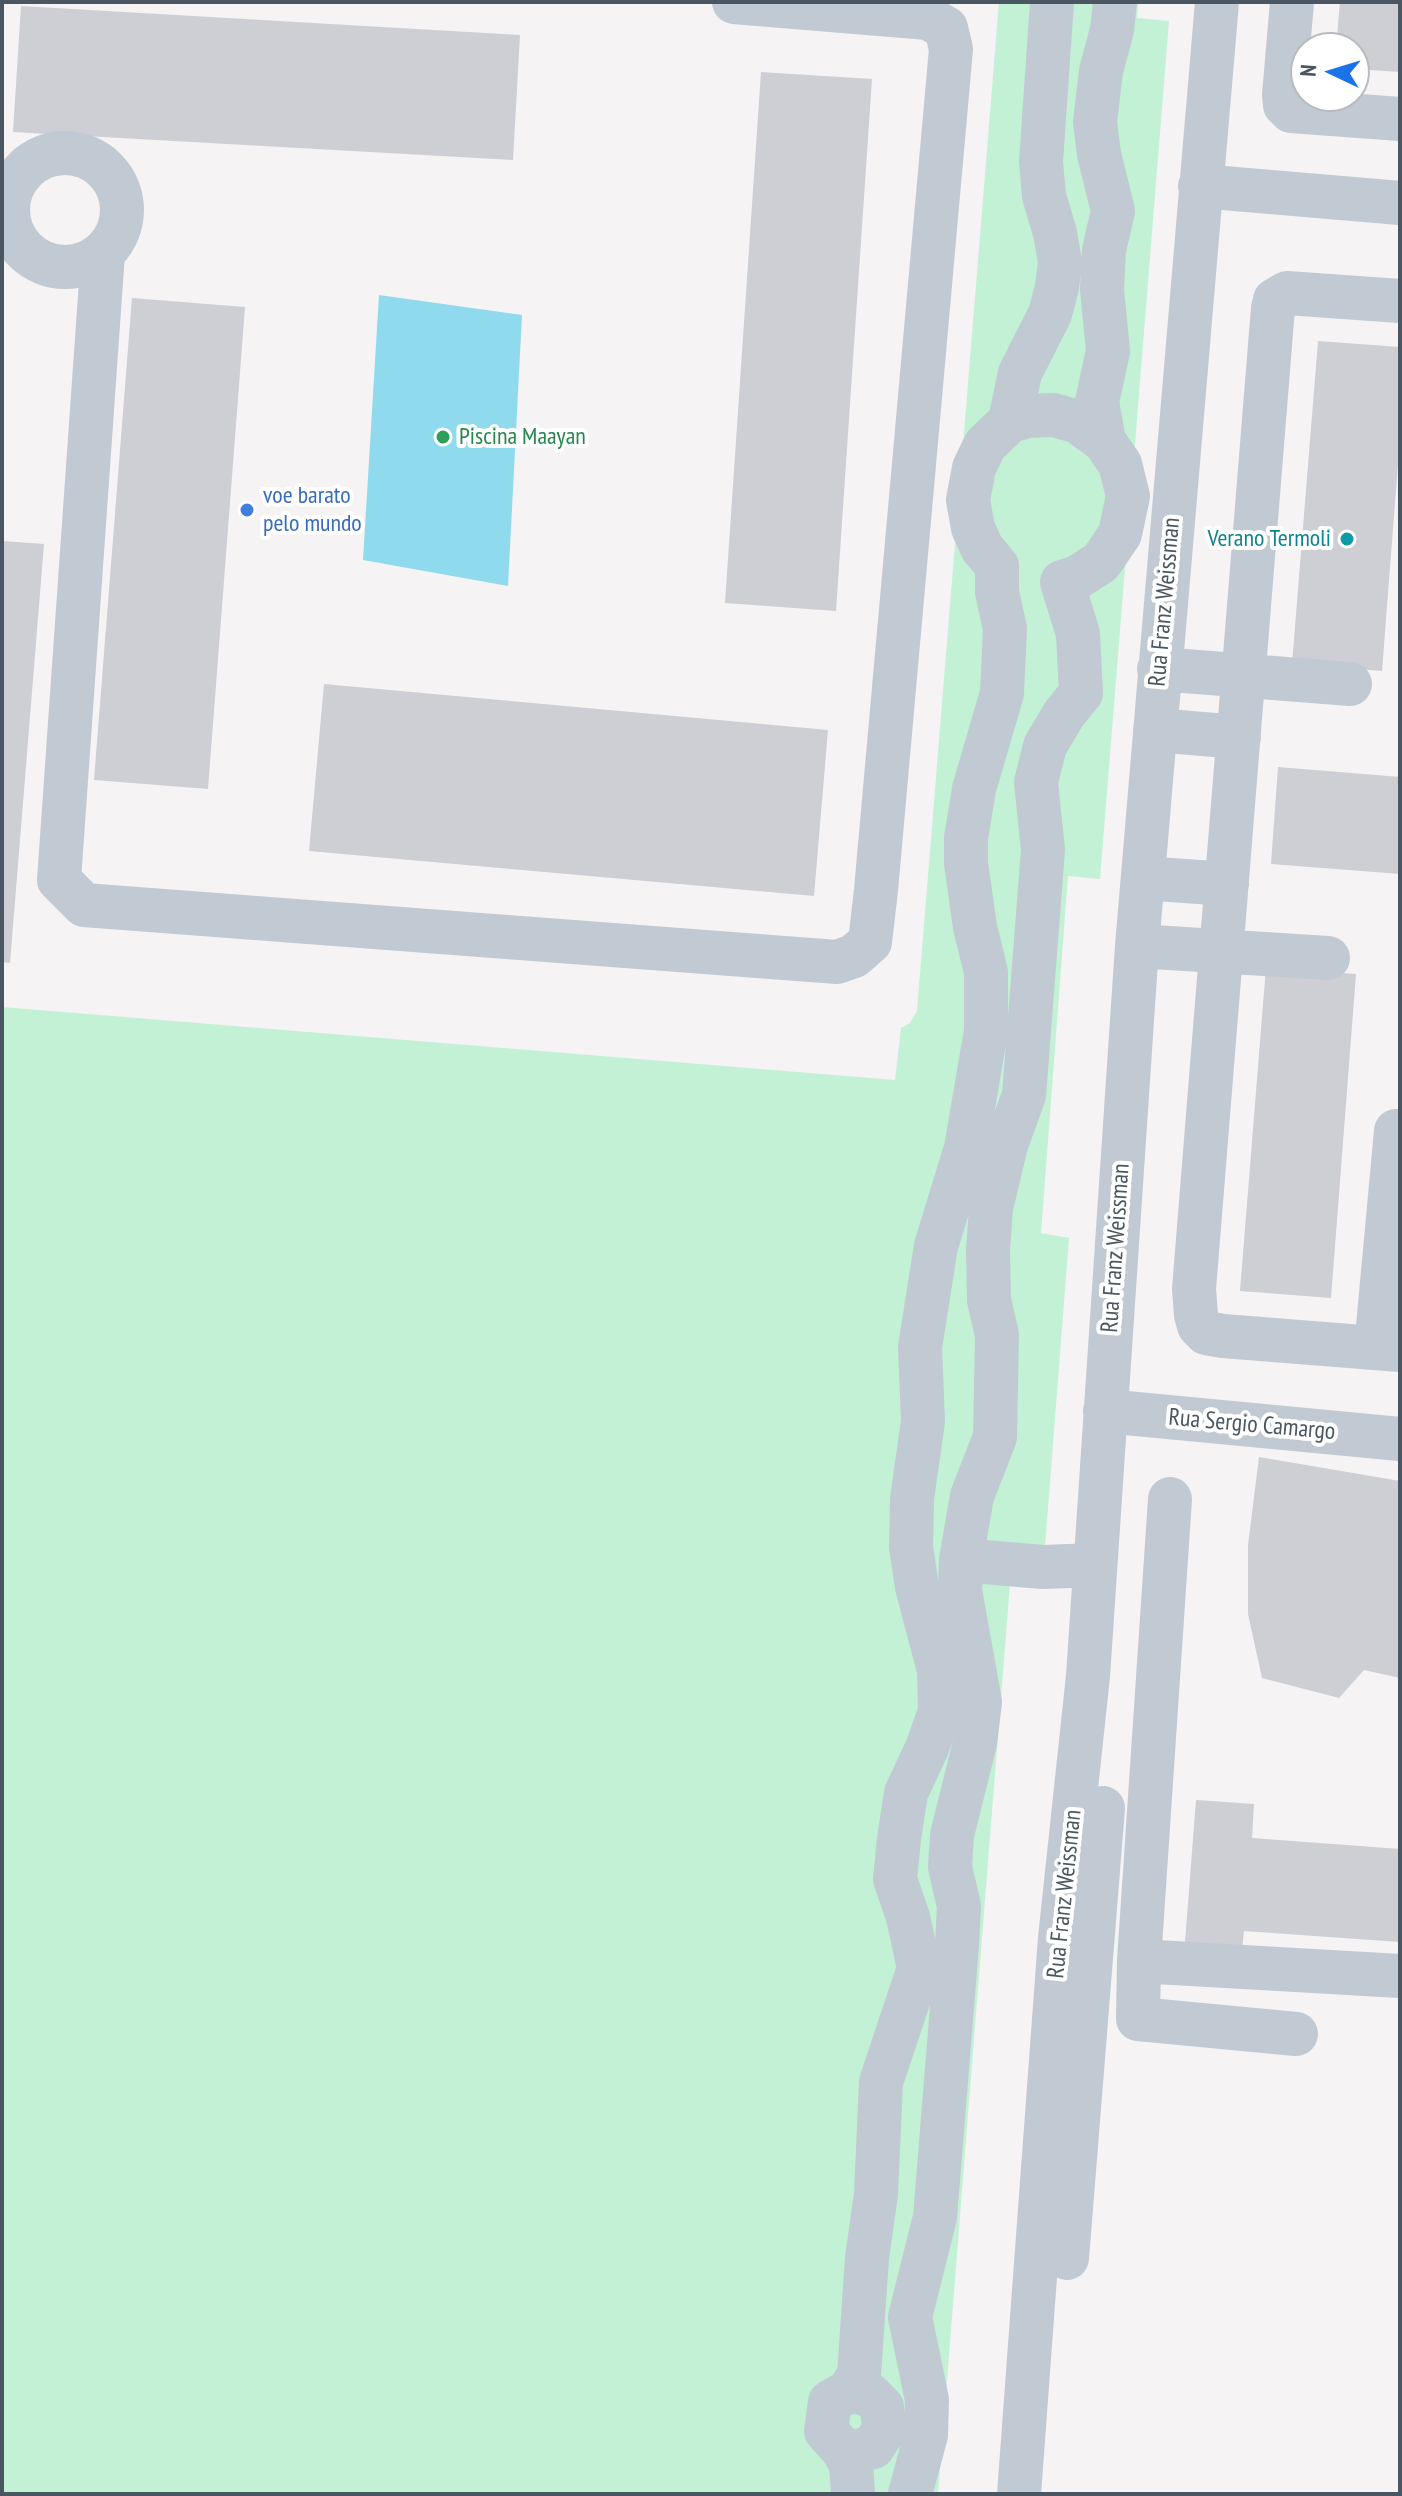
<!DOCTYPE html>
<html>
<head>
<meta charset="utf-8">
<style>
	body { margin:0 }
	#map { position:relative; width:1402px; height:2496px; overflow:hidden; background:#f5f3f3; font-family:"PT Sans Narrow",sans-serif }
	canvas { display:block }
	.frame { position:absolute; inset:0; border:4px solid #4a5661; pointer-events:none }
	.north { position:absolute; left:1290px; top:32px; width:80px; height:80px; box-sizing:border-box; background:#fff; border:2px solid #b7bbc0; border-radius:50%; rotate:274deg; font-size:22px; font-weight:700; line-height:32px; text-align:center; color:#4a5661 }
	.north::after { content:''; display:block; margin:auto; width:28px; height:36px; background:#1a73e8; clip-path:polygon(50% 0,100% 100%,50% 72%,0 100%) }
</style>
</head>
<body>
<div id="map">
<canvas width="1402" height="2496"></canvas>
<div class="frame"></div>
<div class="north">N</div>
</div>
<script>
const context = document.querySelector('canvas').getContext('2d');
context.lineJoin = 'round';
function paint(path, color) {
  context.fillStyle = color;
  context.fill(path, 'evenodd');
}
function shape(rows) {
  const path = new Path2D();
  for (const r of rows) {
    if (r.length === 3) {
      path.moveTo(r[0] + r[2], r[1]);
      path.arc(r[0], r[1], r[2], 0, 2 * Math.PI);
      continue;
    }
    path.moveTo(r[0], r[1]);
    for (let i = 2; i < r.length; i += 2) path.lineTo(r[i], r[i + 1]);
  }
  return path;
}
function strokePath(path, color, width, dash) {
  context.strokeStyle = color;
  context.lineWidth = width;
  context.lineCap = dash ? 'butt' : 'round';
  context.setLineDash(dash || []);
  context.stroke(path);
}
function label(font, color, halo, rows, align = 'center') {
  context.font = font + ' "PT Sans Narrow",sans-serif';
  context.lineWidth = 8;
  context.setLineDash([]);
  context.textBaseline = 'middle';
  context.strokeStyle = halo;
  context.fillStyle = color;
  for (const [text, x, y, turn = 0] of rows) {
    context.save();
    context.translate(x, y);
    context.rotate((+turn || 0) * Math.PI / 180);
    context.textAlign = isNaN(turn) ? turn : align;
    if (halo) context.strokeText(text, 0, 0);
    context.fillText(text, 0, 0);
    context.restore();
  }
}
paint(shape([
	[999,2,1138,2,1137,18,1169,21,1100,879,1068,876,1041,1233,1069,1238,1042,1585,1010,1584,938,2494,2,2494,2,1007,895,1080,901,1028,910,1023,917,1011]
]), '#c3f1d5');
paint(shape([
	[379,295,522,315,508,586,363,560]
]), '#90daee');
paint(shape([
	[1340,2,1400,2,1400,72,1354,69,1354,48,1336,48],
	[21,6,520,35,513,160,13,132],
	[761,72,872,79,836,611,725,603],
	[132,298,245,307,208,789,94,780],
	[1318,341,1400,347,1400,438,1382,671,1292,664],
	[2,541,44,544,10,963,2,962],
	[324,684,828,730,814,896,309,851],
	[1278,767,1400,777,1400,874,1271,864],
	[1266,967,1356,974,1331,1298,1240,1291],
	[1259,1457,1400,1481,1400,1678,1364,1670,1339,1698,1262,1678,1248,1614,1248,1545],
	[1196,1800,1254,1804,1252,1838,1400,1849,1400,1942,1244,1931,1241,1959,1184,1955]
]), '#cdcfd5');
strokePath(shape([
	[1292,2,1284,95,1285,105,1291,111,1400,119],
	[65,210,57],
	[1200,186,1400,203],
	[103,253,59,880,84,905,837,962,854,956,870,942,876,890,951,49,946,28,928,18,734,2],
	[1400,301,1287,293,1275,300,1273,308,1194,1289,1196,1315,1199,1326,1206,1333,1223,1336,1400,1350],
	[1010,421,1028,416,1054,415,1078,422,1104,441],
	[1159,669,1350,684],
	[1155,730,1239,737],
	[1143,878,1227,884],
	[1137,946,1328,958],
	[1376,1348,1396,1131],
	[1105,1411,1400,1439],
	[1170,1499,1139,1961,1138,2019,1296,2034],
	[961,1560,1043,1567,1095,1565],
	[1139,1961,1400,1976],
	[1067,2258,1103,1808],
	[843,2450,859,2451,873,2447,884,2430,882,2407,869,2394,849,2391],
	[853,2494,851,2464,843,2450,826,2431,830,2402,849,2391,859,2375,867,2258,876,2194,881,2082,919,1968,908,1917,895,1879,899,1839,906,1793,927,1748,940,1711,939,1670,917,1587,911,1547,912,1499,923,1421,920,1347,936,1246,966,1148,986,1031,986,972,975,927,966,863,966,838,974,789,1002,693,1005,629,997,592,997,566,982,548,973,528,968,500,974,468,985,445,1010,421,1020,373,1050,314,1057,287,1060,262,1055,233,1044,196,1041,162,1052,2],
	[910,2494,926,2435,927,2400,910,2317,935,2217,957,1945,959,1906,950,1867,952,1835,975,1743,980,1702,960,1590,961,1560,972,1496,995,1437,997,1335,989,1300,988,1251,991,1208,1006,1145,1024,1095,1043,850,1036,782,1045,746,1064,714,1081,693,1078,634,1062,582,1078,577,1101,562,1120,534,1128,496,1120,464,1104,441,1097,402,1108,351,1102,289,1104,250,1113,211,1099,154,1095,122,1101,71,1112,30,1115,2],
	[1019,2494,1060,1938,1088,1676,1137,946,1217,2]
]), '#c1cad2', 44);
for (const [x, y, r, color] of [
	[443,437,8,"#2e9e5b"],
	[247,510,8,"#3f7fe0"],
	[1347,539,8,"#0f9aa8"]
]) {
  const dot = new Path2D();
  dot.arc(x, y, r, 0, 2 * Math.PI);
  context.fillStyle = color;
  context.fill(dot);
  strokePath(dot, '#fff', 3);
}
label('24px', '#27864d', '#fff', [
	["Piscina Maayan",459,437]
], 'left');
label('24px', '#366cbe', '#fff', [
	["voe barato",263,496],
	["pelo mundo",263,524]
], 'left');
label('24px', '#0d838f', '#fff', [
	["Verano Termoli",1331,539]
], 'right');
label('24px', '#4a5661', '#fff', [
	["Rua Franz Weissman",1165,602,-85],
	["Rua Franz Weissman",1116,1248,-86],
	["Rua Sergio Camargo",1252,1425,5],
	["Rua Franz Weissman",1065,1894,-84]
]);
</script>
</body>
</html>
